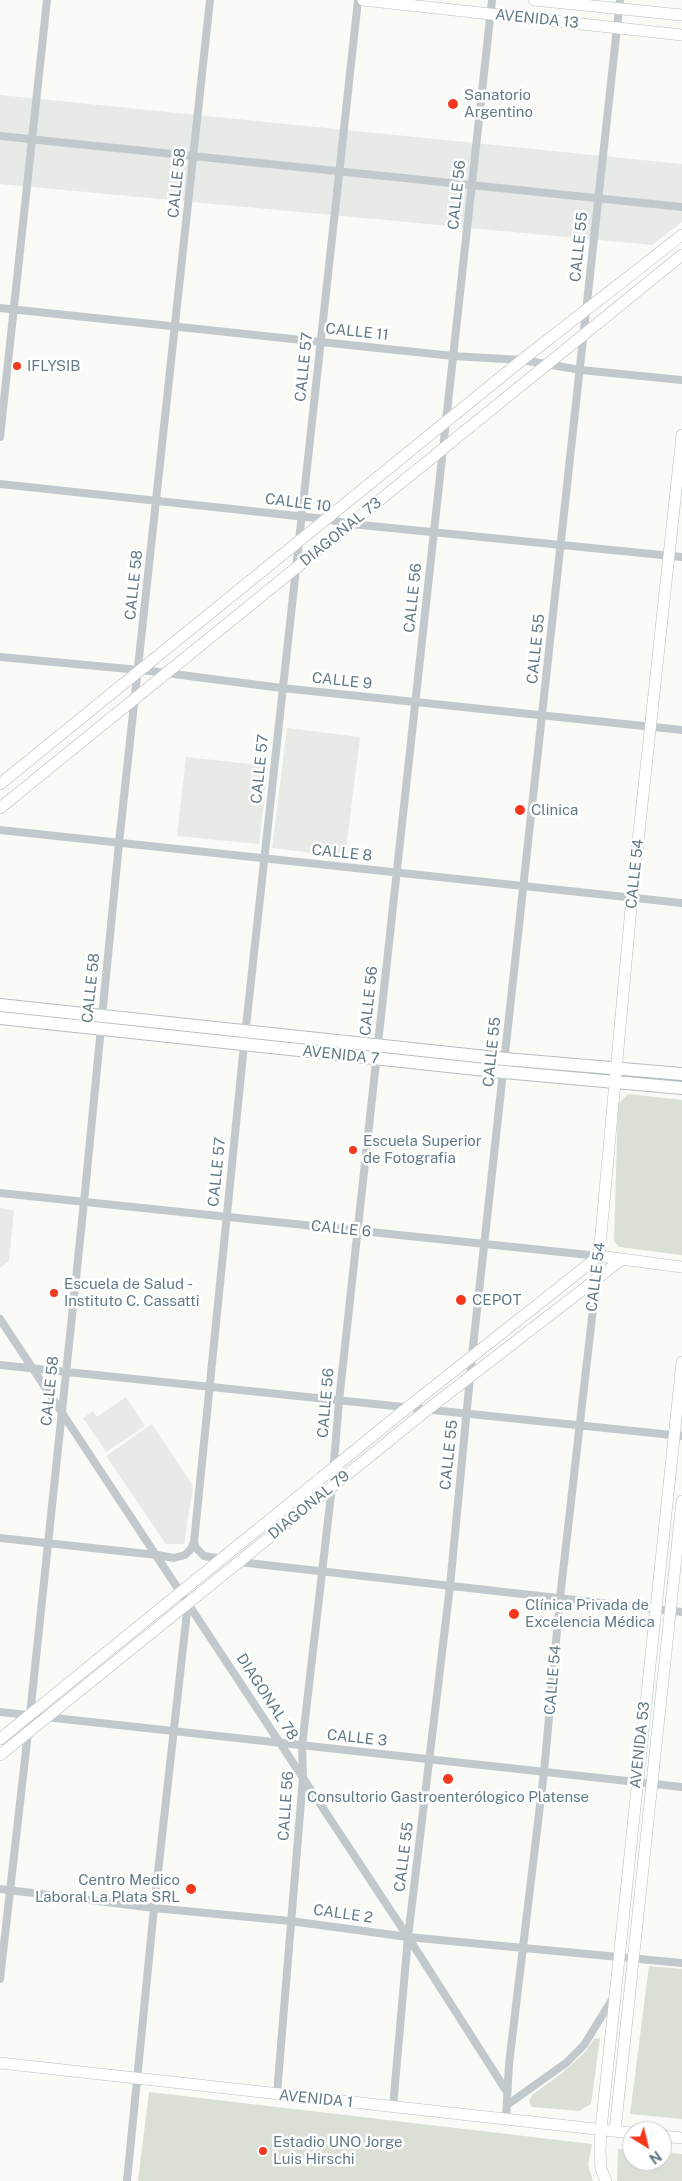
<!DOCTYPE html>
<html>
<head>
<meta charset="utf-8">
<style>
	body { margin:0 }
	#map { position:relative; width:682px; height:2181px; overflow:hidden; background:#fafaf7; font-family:"Public Sans",sans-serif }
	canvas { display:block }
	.north { position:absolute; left:622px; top:2121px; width:50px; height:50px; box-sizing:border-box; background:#fff; border:1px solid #c0cacf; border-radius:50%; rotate:144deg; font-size:14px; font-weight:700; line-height:20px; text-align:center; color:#627a86 }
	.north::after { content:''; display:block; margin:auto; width:18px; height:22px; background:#f5381c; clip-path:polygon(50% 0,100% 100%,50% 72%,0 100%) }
</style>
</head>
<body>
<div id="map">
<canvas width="682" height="2181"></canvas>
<div class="north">N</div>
</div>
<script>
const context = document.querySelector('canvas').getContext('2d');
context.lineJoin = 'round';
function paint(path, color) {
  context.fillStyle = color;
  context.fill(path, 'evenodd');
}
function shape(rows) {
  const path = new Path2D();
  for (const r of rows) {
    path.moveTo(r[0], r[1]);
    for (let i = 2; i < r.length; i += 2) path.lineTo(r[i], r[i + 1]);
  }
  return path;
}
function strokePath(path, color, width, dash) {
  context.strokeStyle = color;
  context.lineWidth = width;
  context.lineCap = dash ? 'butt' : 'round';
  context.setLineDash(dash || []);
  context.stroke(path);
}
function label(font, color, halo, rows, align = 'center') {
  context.font = font + ' "Public Sans",sans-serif';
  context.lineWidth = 5;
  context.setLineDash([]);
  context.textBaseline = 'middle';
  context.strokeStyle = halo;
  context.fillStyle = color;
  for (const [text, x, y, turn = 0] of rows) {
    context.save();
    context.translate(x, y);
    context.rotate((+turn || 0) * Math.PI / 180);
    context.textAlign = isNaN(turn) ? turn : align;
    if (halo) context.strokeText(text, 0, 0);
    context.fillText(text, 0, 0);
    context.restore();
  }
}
paint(shape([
	[0,95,682,164,682,222,652,245,0,184],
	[287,728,360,737,345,857,272,848],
	[186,757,268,766,259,844,177,836],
	[0,1208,14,1210,9,1261,0,1268],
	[126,1397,145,1426,106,1452,83,1418,93,1411,97,1417],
	[152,1424,193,1486,184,1544,166,1544,106,1456]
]), '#e8eae8');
paint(shape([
	[628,1094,682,1100,682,1255,619,1247,614,1241,618,1104],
	[649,1966,682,1969,682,2119,630,2114],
	[600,2038,591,2104,579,2111,532,2107,529,2102,532,2095,562,2073,585,2052,594,2039],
	[149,2092,592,2144,588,2165,593,2181,138,2181],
	[618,2149,632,2150,632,2161,662,2161,662,2152,682,2154,682,2181,617,2181]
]), '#dae0d6');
const secondary = shape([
	[363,0,682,35],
	[534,0,682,15],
	[0,784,522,360,682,235],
	[0,808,682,255],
	[599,1256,632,897,682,435],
	[599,1256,682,1267],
	[0,1739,407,1408,599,1256],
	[0,1755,427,1410,621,1260],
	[0,2063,632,2133],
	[615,2131,682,1501],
	[662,2136,682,2138],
	[606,2181,601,2169,600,2151,601,2129,682,1362]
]);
const primary = shape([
	[0,1005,505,1059,682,1074],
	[0,1018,504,1072,682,1088]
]);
strokePath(secondary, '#b5bdc1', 12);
strokePath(primary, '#b6bdc1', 14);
strokePath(shape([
	[0,136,682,207],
	[0,308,453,356,522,360,581,370,682,380],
	[0,437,47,0],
	[0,484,325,519,351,524,682,557],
	[0,657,150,671,282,688,682,730],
	[0,830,682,903],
	[0,1193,599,1256,560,1598,544,1772,509,2064,506,2119],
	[0,1319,408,1937,507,2092],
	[0,1365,682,1436],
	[0,1538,157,1555,174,1558,185,1555,191,1549,194,1542,244,1045,358,0],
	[194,1542,196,1548,204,1556,223,1559],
	[239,1562,682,1612],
	[0,1712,682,1787],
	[0,1889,154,1908,290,1921,408,1937,682,1963],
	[0,1979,30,1715,84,1202,119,843,210,0],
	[277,2094,303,1777,302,1746,332,1486,339,1401,492,0],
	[507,2105,566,2063,584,2045,613,1998],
	[393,2107,408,1937,450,1586,472,1356,620,0],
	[127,2181,154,1908,188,1603]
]), '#c2c9cc', 8);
strokePath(secondary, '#fff', 11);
strokePath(primary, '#fff', 12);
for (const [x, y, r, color] of [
	[453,104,6,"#f5381c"],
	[17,366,5,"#f5381c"],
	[520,810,6,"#f5381c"],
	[353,1150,5,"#f5381c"],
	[54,1293,5,"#f5381c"],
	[461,1300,6,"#f5381c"],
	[514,1614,6,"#f5381c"],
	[448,1779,6,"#f5381c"],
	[191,1889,6,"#f5381c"],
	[263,2151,5,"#f5381c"]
]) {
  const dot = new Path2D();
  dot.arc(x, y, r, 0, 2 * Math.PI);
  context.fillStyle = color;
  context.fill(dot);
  strokePath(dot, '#fff', 2);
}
label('15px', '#627a86', '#fff', [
	["AVENIDA 13",537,19,6],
	["CALLE 58",177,183,-84],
	["CALLE 56",457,195,-84],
	["CALLE 55",579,247,-84],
	["CALLE 11",357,332,6],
	["CALLE 57",304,367,-84],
	["CALLE 10",298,503,7],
	["DIAGONAL 73",341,532,-39],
	["CALLE 58",134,585,-84],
	["CALLE 56",413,598,-84],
	["CALLE 55",536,649,-84],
	["CALLE 9",342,681,6],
	["CALLE 57",260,769,-84],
	["CALLE 8",342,853,6],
	["CALLE 54",635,874,-84],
	["CALLE 58",91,988,-84],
	["CALLE 56",369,1001,-84],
	["CALLE 55",492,1052,-84],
	["AVENIDA 7",341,1055,6],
	["CALLE 57",217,1172,-84],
	["CALLE 6",341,1229,6],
	["CALLE 54",596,1277,-83],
	["CALLE 58",50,1391,-84],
	["CALLE 56",326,1403,-85],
	["CALLE 55",449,1455,-84],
	["DIAGONAL 79",309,1505,-39],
	["CALLE 54",553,1680,-85],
	["DIAGONAL 78",267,1697,57],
	["CALLE 3",357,1738,6],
	["AVENIDA 53",640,1745,-84],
	["CALLE 56",286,1806,-86],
	["CALLE 55",404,1857,-83],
	["CALLE 2",343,1914,8],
	["AVENIDA 1",316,2099,6]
]);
label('15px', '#627a86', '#fff', [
	["Sanatorio",464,95],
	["Argentino",464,112],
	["IFLYSIB",27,366],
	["Clinica",531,810],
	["Escuela Superior",363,1141],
	["de Fotografia",363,1158],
	["Escuela de Salud -",64,1284],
	["Instituto C. Cassatti",64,1301],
	["CEPOT",472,1300],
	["Clínica Privada de",525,1605],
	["Excelencia Médica",525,1622],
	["Consultorio Gastroenterólogico Platense",448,1797,"center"],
	["Centro Medico",180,1880,"right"],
	["Laboral La Plata SRL",180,1897,"right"],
	["Estadio UNO Jorge",273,2142],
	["Luis Hirschi",273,2159]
], 'left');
</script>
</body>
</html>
